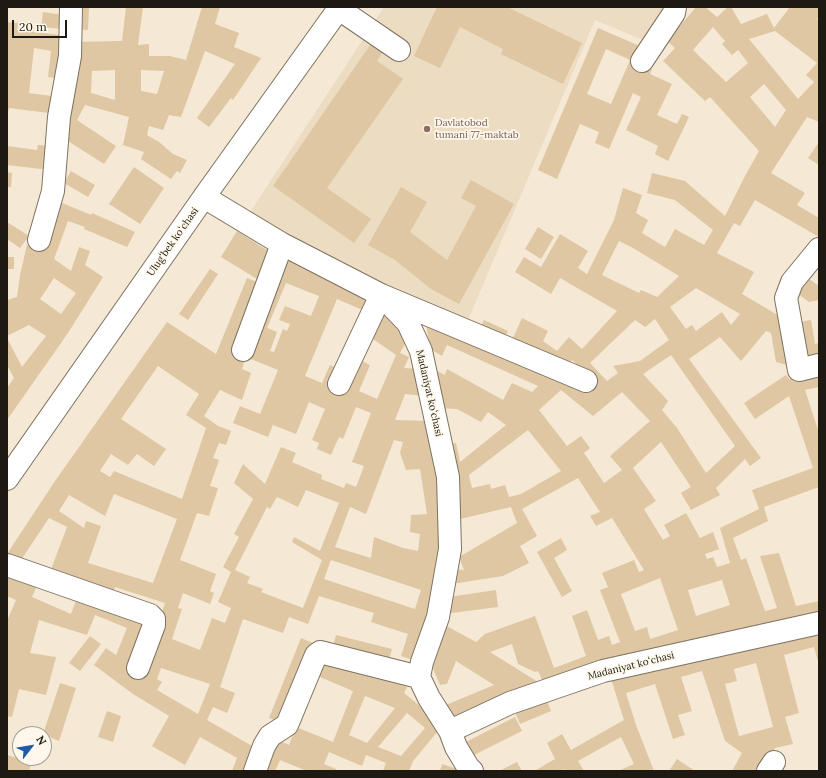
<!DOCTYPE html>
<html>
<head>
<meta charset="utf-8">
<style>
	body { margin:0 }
	#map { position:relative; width:826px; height:778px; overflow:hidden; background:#f5e9d5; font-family:Lora,serif }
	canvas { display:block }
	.frame { position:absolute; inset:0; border:8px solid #1e1a12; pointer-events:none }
	.north { position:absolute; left:12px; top:726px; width:40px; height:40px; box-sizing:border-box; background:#fef7eb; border:1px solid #a49f94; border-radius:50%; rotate:59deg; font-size:11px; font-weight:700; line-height:16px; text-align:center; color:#1e1a12 }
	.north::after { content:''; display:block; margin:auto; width:14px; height:18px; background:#1d5aab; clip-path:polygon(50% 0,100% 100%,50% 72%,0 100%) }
	.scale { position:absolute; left:12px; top:20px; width:55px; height:18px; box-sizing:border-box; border:2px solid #1e1a12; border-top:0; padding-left:5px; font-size:12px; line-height:14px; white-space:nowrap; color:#1e1a12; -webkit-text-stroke:3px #fef7eb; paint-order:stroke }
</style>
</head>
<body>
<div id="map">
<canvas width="826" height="778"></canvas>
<div class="frame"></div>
<div class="north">N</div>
<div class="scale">20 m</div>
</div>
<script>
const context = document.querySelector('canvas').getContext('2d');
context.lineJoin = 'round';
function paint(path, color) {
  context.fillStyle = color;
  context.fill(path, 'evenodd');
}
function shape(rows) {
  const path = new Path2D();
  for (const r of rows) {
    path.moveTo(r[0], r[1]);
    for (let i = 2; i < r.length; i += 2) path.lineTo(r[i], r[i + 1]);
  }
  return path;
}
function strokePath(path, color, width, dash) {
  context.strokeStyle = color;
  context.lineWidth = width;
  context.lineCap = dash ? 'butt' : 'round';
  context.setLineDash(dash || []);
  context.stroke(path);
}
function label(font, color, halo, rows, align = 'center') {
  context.font = font + ' Lora,serif';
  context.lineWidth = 3.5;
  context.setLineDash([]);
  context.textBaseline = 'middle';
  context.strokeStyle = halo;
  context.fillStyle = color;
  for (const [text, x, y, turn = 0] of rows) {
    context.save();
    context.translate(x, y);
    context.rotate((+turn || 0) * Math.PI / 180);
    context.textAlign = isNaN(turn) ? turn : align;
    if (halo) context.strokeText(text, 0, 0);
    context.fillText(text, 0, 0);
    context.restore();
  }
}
paint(shape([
	[384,7,662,7,664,10,643,40,595,20,466,325,247,217]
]), '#ecdcc1');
paint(shape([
	[75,7,89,7,88,30,74,29],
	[126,7,143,7,138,45,149,44,149,56,170,56,186,60,202,7,220,7,215,24,239,33,234,47,261,58,233,100,231,98,209,127,197,118,235,64,205,51,181,117,169,115,163,130,149,126,147,135,159,142,173,154,187,160,180,173,177,171,171,179,141,159,144,152,123,145,129,117,85,105,77,120,116,146,104,164,60,136,73,42,122,41],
	[115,70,115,100,91,93,92,71],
	[141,70,164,71,157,94,141,91],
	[437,7,507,7,582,43,563,84,501,54,503,49,460,27,440,68,414,56],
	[696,7,705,7,717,17,728,7,731,7,741,24,767,14,774,28,790,7,819,7,819,16,817,19,819,21,819,122,807,117,771,173,805,193,797,205,819,218,819,237,755,200,740,226,734,223,717,253,754,272,742,294,786,320,790,366,776,362,771,333,766,331,741,361,720,337,689,359,761,458,750,466,745,459,716,488,720,495,691,510,681,493,691,487,661,442,633,468,656,501,644,509,663,540,670,536,664,525,686,513,700,538,713,532,719,549,705,554,707,559,713,557,717,567,730,563,720,528,759,509,752,490,813,468,789,396,755,419,744,403,786,375,789,379,819,371,819,387,805,390,819,433,819,487,764,507,768,521,733,538,741,560,746,558,765,611,777,608,760,556,779,553,796,606,819,601,819,618,546,688,538,671,535,672,518,664,512,644,490,652,538,682,453,721,446,705,494,685,456,661,447,684,440,685,432,666,441,623,476,642,485,634,535,616,554,668,586,656,572,616,587,610,598,640,609,636,612,645,620,642,600,590,608,587,602,573,634,560,639,572,644,570,612,518,596,526,590,516,600,512,578,478,522,509,537,536,520,546,529,563,503,576,452,584,454,569,464,570,459,557,517,523,511,507,456,520,448,444,456,443,460,462,506,425,488,412,481,422,457,409,438,408,431,368,445,375,447,369,503,400,512,383,532,392,538,386,447,345,442,356,430,349,426,323,589,390,597,384,572,360,567,366,513,338,522,318,548,331,543,341,557,351,569,337,582,349,617,311,560,278,551,294,515,272,524,257,541,267,560,234,588,251,578,268,587,274,614,220,623,188,642,195,636,213,648,220,642,233,665,247,675,229,704,245,713,230,675,200,647,193,652,173,685,181,725,216,745,176,759,151,710,97,705,101,663,61,675,48,667,41],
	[713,27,725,41,722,44,732,55,738,50,748,63,726,82,693,50],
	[775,31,817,63,806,75,814,82,798,99,749,39],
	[764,84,786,110,775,127,750,97],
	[619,241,633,248,679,276,657,297,641,290,639,293,602,275],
	[696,288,740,314,731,325,722,312,696,331,692,325,686,329,670,307],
	[655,319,669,340,640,361,613,366,618,373,607,381,590,363,635,320,645,327],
	[671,355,735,446,706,473,677,428,662,410,668,401,643,374],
	[561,390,593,416,622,392,650,421,610,456,622,470,604,483,584,453,590,448,581,436,567,446,539,410],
	[528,430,561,471,521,494,509,497,505,485,491,489,490,484,472,488,469,475],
	[660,578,678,630,650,639,647,627,635,631,621,594],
	[722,580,730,605,696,616,688,590],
	[43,12,64,15,63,29,41,27],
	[7,22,18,23,17,30,60,35,62,79,48,77,51,51,34,48,29,93,59,97,57,114,9,108,7,117],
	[598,28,642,47,635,62,652,69,650,74,672,84,657,115,677,124,682,114,689,117,668,161,655,154,658,146,626,130,641,97,633,93,609,149,595,143,599,132,580,124,557,179,538,170],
	[606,49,630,60,611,104,587,94],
	[375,38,387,46,377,61,403,79,327,188,371,219,354,243,273,186],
	[819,142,819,165,808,158],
	[38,145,52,146,49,170,7,165,7,146,37,150],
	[134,167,164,188,140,224,109,204],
	[71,171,95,185,88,197,64,183],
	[7,172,12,173,11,187,7,187],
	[471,180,514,204,459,304,431,289,395,260,368,245,401,187,427,202,410,232,447,260,476,206,461,198],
	[60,202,91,215,92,213,135,232,127,247,84,229,85,227,68,221,54,259,71,271,79,247,90,251,85,265,103,277,68,333,7,420,7,388,14,378,7,365,7,338,22,367,46,336,29,325,7,336,7,300,17,297,20,275,27,245,41,251],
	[54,278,76,293,61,314,40,299],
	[7,222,29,236,20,248,7,239],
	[538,227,554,237,541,259,525,249],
	[237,231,273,254,257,279,221,257],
	[282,256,373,298,367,312,337,299,305,376,322,383,330,365,339,369,356,358,370,365,359,391,377,399,396,355,366,334,384,306,409,336,400,353,409,357,404,368,420,369,424,396,405,394,395,420,429,421,444,511,441,577,416,661,401,656,408,634,371,622,374,613,319,596,308,624,289,617,283,633,243,619,220,687,235,693,227,713,213,707,207,720,259,750,251,771,232,771,237,758,200,737,185,765,152,746,169,716,133,694,94,665,106,648,116,655,127,628,95,615,87,635,39,620,30,653,56,657,46,695,19,689,12,717,7,716,7,621,16,600,7,596,7,572,38,583,32,597,71,614,77,598,150,625,149,651,165,603,115,587,113,593,50,572,67,527,49,518,19,563,7,554,53,484,167,322,216,354,247,278,262,284],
	[286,283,319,296,311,316,285,306,279,320,290,324,287,331,283,329,274,352,270,351,277,332,267,328],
	[246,357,278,370,260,414,240,406,233,423,268,437,273,425,296,434,309,402,325,409,312,440,319,443,317,449,331,455,339,437,343,439,356,407,371,413,352,462,364,466,356,487,346,483,344,488,321,479,322,475,292,462,296,453,281,447,265,484,243,464,234,483,253,499,234,534,239,537,223,567,231,572,218,602,231,608,225,623,212,618,200,650,172,639,182,609,178,608,183,593,210,604,214,593,210,591,216,574,180,560,197,513,209,516,218,488,210,486,219,460,213,458,219,443,226,445,231,431,218,426,204,416,220,390,242,400,251,373,242,369],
	[158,366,199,394,186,415,206,428,182,499,114,471,110,477,100,471,111,454,128,465,137,454,154,466,166,449,121,419],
	[394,440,403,442,400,453,406,470,420,469,427,514,411,515,410,532,420,534,418,551,403,548,374,537,371,558,335,547,350,507,366,514],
	[306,490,339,503,320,551,294,537,292,542,322,560,303,608,261,592,263,589,247,583,250,577,235,570,267,507,270,509,277,497,298,507],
	[114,494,177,519,153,583,88,563,101,526,86,521,84,528,59,511,69,495,105,516],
	[331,560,421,590,415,609,324,579],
	[161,668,210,684,198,714,157,690,162,682,157,679],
	[7,257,14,257,14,269,7,269],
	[210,269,218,274,188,320,179,314],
	[805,276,819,286,819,300,809,302,794,291],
	[484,320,508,331,503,342,479,330],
	[811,320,815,344,819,343,819,359,806,362,799,322],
	[561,538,567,550,554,558,572,591,562,597,537,552],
	[496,590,498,607,444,614,449,597],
	[819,628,819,665,814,647,784,655,799,713,785,717,793,744,775,748,761,771,732,771,742,753,725,741,702,671,681,677,692,711,678,715,685,735,673,739,655,684,626,693,636,725,654,771,618,771,634,764,621,737,578,761,584,771,566,771,565,769,562,771,536,770,555,759,547,743,562,734,571,750,624,720,611,679],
	[756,663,773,727,739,736,725,684,737,681,734,669],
	[336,635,392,649,388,664,332,650],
	[90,636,101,644,80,671,69,663],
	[301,638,315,644,284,724,269,718],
	[323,657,363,669,407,687,404,693,443,725,413,761,409,771,383,771,386,763,366,755,362,766,329,752,324,764,336,769,336,771,307,771,280,760,275,771,262,771,275,739,289,745,296,727,333,742,353,691,315,675],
	[365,696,395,708,367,743,349,735],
	[407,713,425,728,401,756,378,747],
	[60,683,76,688,59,741,43,734],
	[546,698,551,711,520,724,515,712],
	[107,711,121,716,113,742,98,737],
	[515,717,522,731,470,757,464,743],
	[7,755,32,762,29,771,7,771],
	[677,759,695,771,669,771],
	[517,762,522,771,499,771],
	[442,764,457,769,456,771,440,771]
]), '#dec7a2');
const minor = shape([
	[339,9,399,50],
	[642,61,674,13,675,7],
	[204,197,282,244,381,295,408,323,421,351,448,477,450,549,438,617,422,662,419,677,429,698,450,731,456,747,468,767,472,771],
	[39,240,53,191,59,117,70,56,71,7],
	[819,249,792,282,786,298,799,370,819,365],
	[243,350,282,244],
	[339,384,381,295,586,381],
	[7,479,204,197,340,7],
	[7,565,150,615,154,619,154,625,138,668],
	[450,731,510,703,603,671,819,623],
	[255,771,264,746,270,736,287,725,316,655,320,652,419,677],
	[768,771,774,762]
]);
strokePath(minor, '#7d7260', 24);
strokePath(minor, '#fff', 22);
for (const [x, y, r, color] of [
	[427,129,4,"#8d6e63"]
]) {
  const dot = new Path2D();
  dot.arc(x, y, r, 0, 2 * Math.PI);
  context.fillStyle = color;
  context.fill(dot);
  strokePath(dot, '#fef7eb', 1.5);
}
label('10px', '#785e54', '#fef7eb', [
	["Davlatobod",435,123],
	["tumani 77-maktab",435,135]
], 'left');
label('10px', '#1e1a12', '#fef7eb', [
	["Ulugʻbek koʻchasi",173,242,-55],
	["Madaniyat koʻchasi",429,393,77],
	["Madaniyat koʻchasi",631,666,-14]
]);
</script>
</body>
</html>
